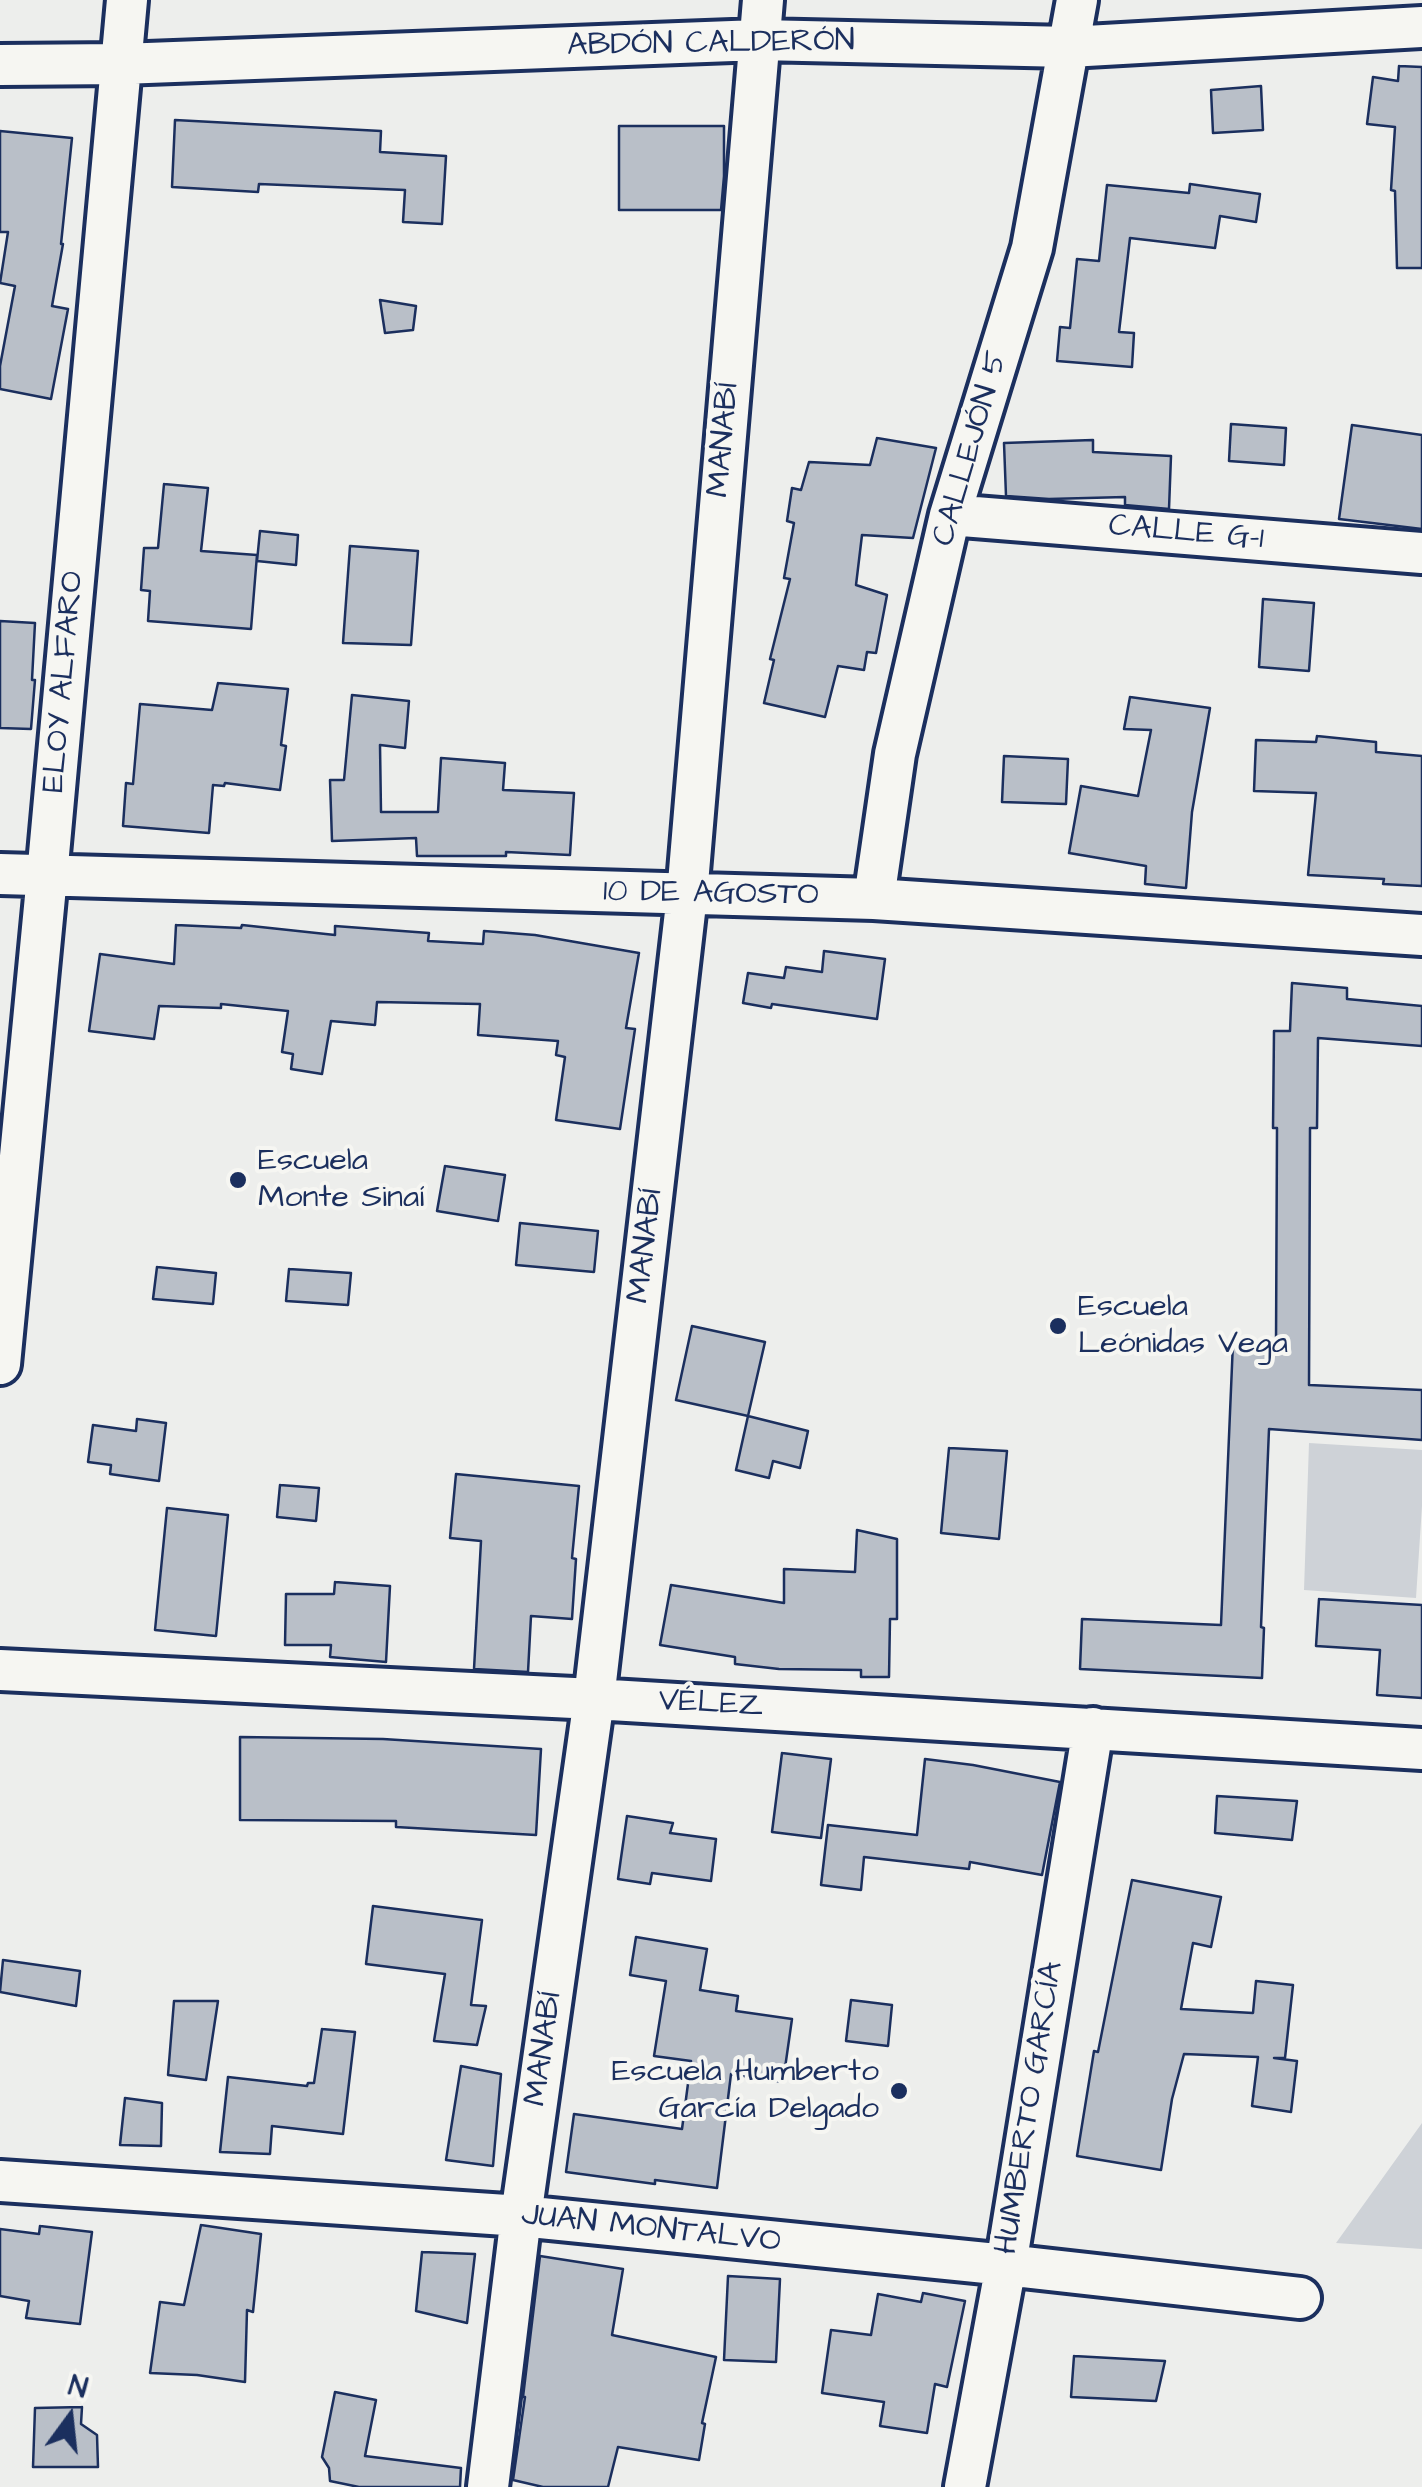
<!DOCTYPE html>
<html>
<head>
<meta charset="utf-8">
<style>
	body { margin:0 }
	#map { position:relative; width:1422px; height:2487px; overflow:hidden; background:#edeeec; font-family:"Architects Daughter",sans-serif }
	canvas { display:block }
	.north { position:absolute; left:20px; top:2367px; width:100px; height:100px; -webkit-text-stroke:8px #f6f6f2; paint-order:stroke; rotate:15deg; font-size:28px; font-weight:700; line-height:40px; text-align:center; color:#1b2f5e }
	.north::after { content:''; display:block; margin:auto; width:35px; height:45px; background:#1b2f5e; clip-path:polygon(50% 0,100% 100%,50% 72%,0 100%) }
</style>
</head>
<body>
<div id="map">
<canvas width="1422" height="2487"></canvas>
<div class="north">N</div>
</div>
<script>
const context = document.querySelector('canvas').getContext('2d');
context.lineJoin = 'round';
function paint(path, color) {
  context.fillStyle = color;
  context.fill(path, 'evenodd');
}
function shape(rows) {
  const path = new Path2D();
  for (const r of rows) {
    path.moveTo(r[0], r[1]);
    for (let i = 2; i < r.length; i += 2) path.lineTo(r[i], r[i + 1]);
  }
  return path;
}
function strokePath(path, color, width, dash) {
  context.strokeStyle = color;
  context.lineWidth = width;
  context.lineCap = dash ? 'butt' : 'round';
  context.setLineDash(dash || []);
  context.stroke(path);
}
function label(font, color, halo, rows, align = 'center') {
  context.font = font + ' "Architects Daughter",sans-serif';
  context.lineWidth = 8;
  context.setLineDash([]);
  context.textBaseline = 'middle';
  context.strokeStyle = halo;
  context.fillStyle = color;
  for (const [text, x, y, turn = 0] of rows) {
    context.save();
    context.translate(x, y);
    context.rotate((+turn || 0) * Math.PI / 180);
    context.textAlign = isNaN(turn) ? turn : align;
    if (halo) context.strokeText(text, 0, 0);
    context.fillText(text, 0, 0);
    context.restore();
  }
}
paint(shape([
	[1309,1443,1422,1450,1422,1506,1416,1598,1304,1590],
	[1422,2123,1422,2249,1336,2243]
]), '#ced2d7');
const building = shape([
	[1399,66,1422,67,1422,268,1397,268,1395,191,1391,190,1395,127,1367,124,1373,77,1398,81,1399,66],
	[1261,86,1263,130,1213,133,1211,90,1261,86],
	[175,120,381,131,380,152,446,156,442,224,403,222,405,190,259,184,258,192,172,187,175,120],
	[619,126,724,126,724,176,721,210,619,210,619,126],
	[0,131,72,138,61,244,63,244,52,306,68,309,51,399,0,389,0,366,15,286,0,283,8,232,0,232,0,131],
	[1190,184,1260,194,1256,222,1220,216,1215,248,1130,238,1119,332,1134,333,1132,367,1057,361,1060,327,1070,328,1077,259,1099,261,1107,185,1189,193,1190,184],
	[380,300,416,306,413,330,385,333,380,300],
	[1231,424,1286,428,1284,465,1229,461,1231,424],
	[1352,425,1422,435,1422,529,1339,519,1352,425],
	[877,438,936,448,913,538,862,535,856,585,887,595,876,653,867,652,864,670,838,666,825,717,764,703,774,660,770,659,790,579,784,578,794,523,787,521,792,488,801,490,809,462,870,465,877,438],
	[1093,440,1093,452,1171,456,1169,509,1125,505,1125,497,1049,499,1006,496,1004,443,1093,440],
	[164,484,208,488,201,551,257,555,251,629,148,621,150,591,141,590,144,548,158,548,164,484],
	[260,531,298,535,296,565,257,561,260,531],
	[350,546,418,551,411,645,343,643,350,546],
	[1263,599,1314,603,1309,671,1259,667,1263,599],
	[0,621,35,623,32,680,35,680,31,729,0,728,0,621],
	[218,683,288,689,281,745,286,746,280,790,225,783,224,786,213,785,209,833,123,826,126,783,133,784,140,704,212,710,218,683],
	[352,695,409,701,405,748,380,745,381,812,438,812,441,758,505,763,503,790,574,793,570,855,506,852,506,856,417,856,416,838,332,841,330,780,344,780,352,695],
	[1130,697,1210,708,1192,812,1186,888,1145,884,1146,866,1069,853,1081,786,1138,796,1151,730,1124,729,1130,697],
	[1317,736,1376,742,1376,752,1422,756,1422,886,1383,884,1384,879,1308,875,1316,793,1254,791,1256,740,1316,742,1317,736],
	[1004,756,1068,759,1066,804,1002,802,1004,756],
	[176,925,241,928,242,925,335,935,335,926,429,933,428,941,483,944,484,931,535,935,639,953,626,1028,635,1029,620,1129,556,1120,565,1057,556,1055,558,1041,478,1035,480,1004,377,1002,375,1025,331,1021,322,1074,291,1069,293,1054,282,1052,288,1011,221,1004,221,1008,159,1006,154,1039,89,1031,100,954,174,964,176,925],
	[824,951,885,959,877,1019,772,1004,771,1008,743,1003,748,973,784,978,786,967,822,972,824,951],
	[1292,983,1347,988,1347,999,1422,1006,1422,1046,1318,1038,1317,1128,1310,1128,1309,1385,1422,1390,1422,1440,1269,1429,1261,1627,1264,1628,1262,1678,1080,1669,1082,1619,1221,1625,1233,1342,1276,1343,1277,1128,1273,1128,1274,1031,1290,1031,1292,983],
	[445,1166,505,1175,498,1221,437,1211,445,1166],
	[520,1223,598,1231,594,1272,516,1265,520,1223],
	[157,1267,216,1273,213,1304,153,1299,157,1267],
	[289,1269,351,1273,348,1305,286,1301,289,1269],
	[692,1326,765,1342,748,1416,676,1400,692,1326],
	[748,1416,808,1431,800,1468,773,1461,769,1478,736,1470,748,1416],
	[137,1419,166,1423,159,1481,110,1474,111,1465,88,1462,93,1425,136,1431,137,1419],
	[949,1448,1007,1451,999,1539,941,1533,949,1448],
	[456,1474,579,1486,572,1558,576,1559,572,1619,531,1616,528,1672,474,1669,481,1541,450,1538,456,1474],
	[280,1485,319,1488,316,1521,277,1517,280,1485],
	[167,1508,228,1515,216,1636,155,1630,167,1508],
	[857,1530,897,1539,897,1619,890,1619,889,1677,861,1677,861,1670,779,1669,735,1664,735,1657,660,1645,671,1585,784,1603,784,1569,855,1572,857,1530],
	[335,1582,390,1586,386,1662,330,1657,331,1645,285,1645,286,1594,334,1594,335,1582],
	[1319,1599,1422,1605,1422,1698,1377,1695,1380,1650,1316,1646,1319,1599],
	[240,1737,383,1739,541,1749,536,1835,396,1827,396,1821,240,1820,240,1737],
	[782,1753,831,1759,821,1838,772,1832,782,1753],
	[925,1759,973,1765,1060,1782,1042,1875,970,1862,969,1869,864,1857,861,1890,821,1885,828,1825,917,1835,925,1759],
	[1217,1796,1297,1801,1292,1840,1215,1833,1217,1796],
	[627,1816,673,1823,670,1833,716,1839,711,1881,652,1873,650,1884,618,1879,627,1816],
	[1132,1880,1221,1897,1211,1947,1193,1943,1181,2009,1253,2013,1256,1981,1293,1985,1285,2058,1274,2058,1297,2061,1291,2112,1252,2106,1258,2057,1184,2054,1172,2099,1161,2170,1077,2156,1094,2051,1098,2052,1132,1880],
	[373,1906,482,1920,471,2005,486,2006,477,2045,434,2041,445,1974,366,1964,373,1906],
	[636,1937,707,1949,700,1990,738,1996,736,2011,792,2019,783,2082,731,2074,717,2188,655,2180,655,2184,566,2172,574,2114,682,2129,691,2061,654,2056,666,1981,630,1975,636,1937],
	[3,1960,80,1971,76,2006,0,1992,3,1960],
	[851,2000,892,2005,888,2046,846,2041,851,2000],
	[174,2001,218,2001,206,2080,168,2075,174,2001],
	[322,2029,355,2032,343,2134,272,2126,270,2154,220,2152,228,2077,307,2086,308,2083,314,2083,322,2029],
	[461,2066,501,2074,493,2166,446,2160,461,2066],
	[125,2098,162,2103,161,2146,120,2145,125,2098],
	[201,2225,261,2234,253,2312,247,2310,245,2382,197,2375,150,2373,160,2302,184,2305,201,2225],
	[40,2226,92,2232,80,2324,26,2318,29,2301,0,2296,0,2229,39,2234,40,2226],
	[422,2252,475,2254,467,2323,416,2311,422,2252],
	[540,2256,623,2269,612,2335,716,2357,702,2423,705,2424,699,2460,618,2447,608,2487,543,2487,513,2480,525,2397,523,2397,540,2256],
	[728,2276,780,2279,776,2362,724,2360,728,2276],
	[923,2293,965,2301,947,2387,935,2384,927,2433,880,2426,884,2402,822,2393,831,2330,871,2335,878,2294,921,2302,923,2293],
	[1074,2356,1165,2361,1156,2401,1071,2397,1074,2356],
	[335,2392,376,2400,365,2456,461,2468,460,2487,359,2487,330,2481,329,2468,322,2457,335,2392],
	[82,2407,81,2424,97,2435,98,2467,33,2467,35,2408,82,2407]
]);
paint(building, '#b9bfc8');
strokePath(building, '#1b2f5e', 2.5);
const minor = shape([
	[0,65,121,64,759,40,1069,47,1422,27],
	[950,515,1422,553],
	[0,874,874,899,1422,935],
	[874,899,895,754,950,515,1032,248,1077,0],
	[0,1364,47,876,127,0],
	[0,1670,594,1699,1422,1749],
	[0,2181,521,2216,1006,2265,1300,2298],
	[488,2487,521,2216,594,1699,687,895,763,0],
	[965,2487,1006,2265,1093,1728]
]);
strokePath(minor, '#1b2f5e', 48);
strokePath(minor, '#f6f6f2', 40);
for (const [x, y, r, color] of [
	[238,1180,10,"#1b2f5e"],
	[1058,1326,10,"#1b2f5e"],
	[899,2091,10,"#1b2f5e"]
]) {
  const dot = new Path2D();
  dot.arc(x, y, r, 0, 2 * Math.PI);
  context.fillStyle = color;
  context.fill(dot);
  strokePath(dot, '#f6f6f2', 4);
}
label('32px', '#1b2f5e', '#f6f6f2', [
	["ABDÓN CALDERÓN",711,45,-1],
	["MANABÍ",725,440,-85],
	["CALLEJÓN 5",972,449,-74],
	["CALLE G-1",1186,534,5],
	["ELOY ALFARO",65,682,-85],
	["10 DE AGOSTO",711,895,1],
	["MANABÍ",647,1246,-83],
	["VÉLEZ",711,1705,3],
	["MANABÍ",545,2049,-82],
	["HUMBERTO GARCÍA",1031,2108,-81],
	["JUAN MONTALVO",651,2230,6]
]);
label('32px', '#1b2f5e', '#f6f6f2', [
	["Escuela",258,1162],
	["Monte Sinaí",258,1199],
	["Escuela",1078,1308],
	["Leónidas Vega",1078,1345],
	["Escuela Humberto",879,2073,"right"],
	["García Delgado",879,2110,"right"]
], 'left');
</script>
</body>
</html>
